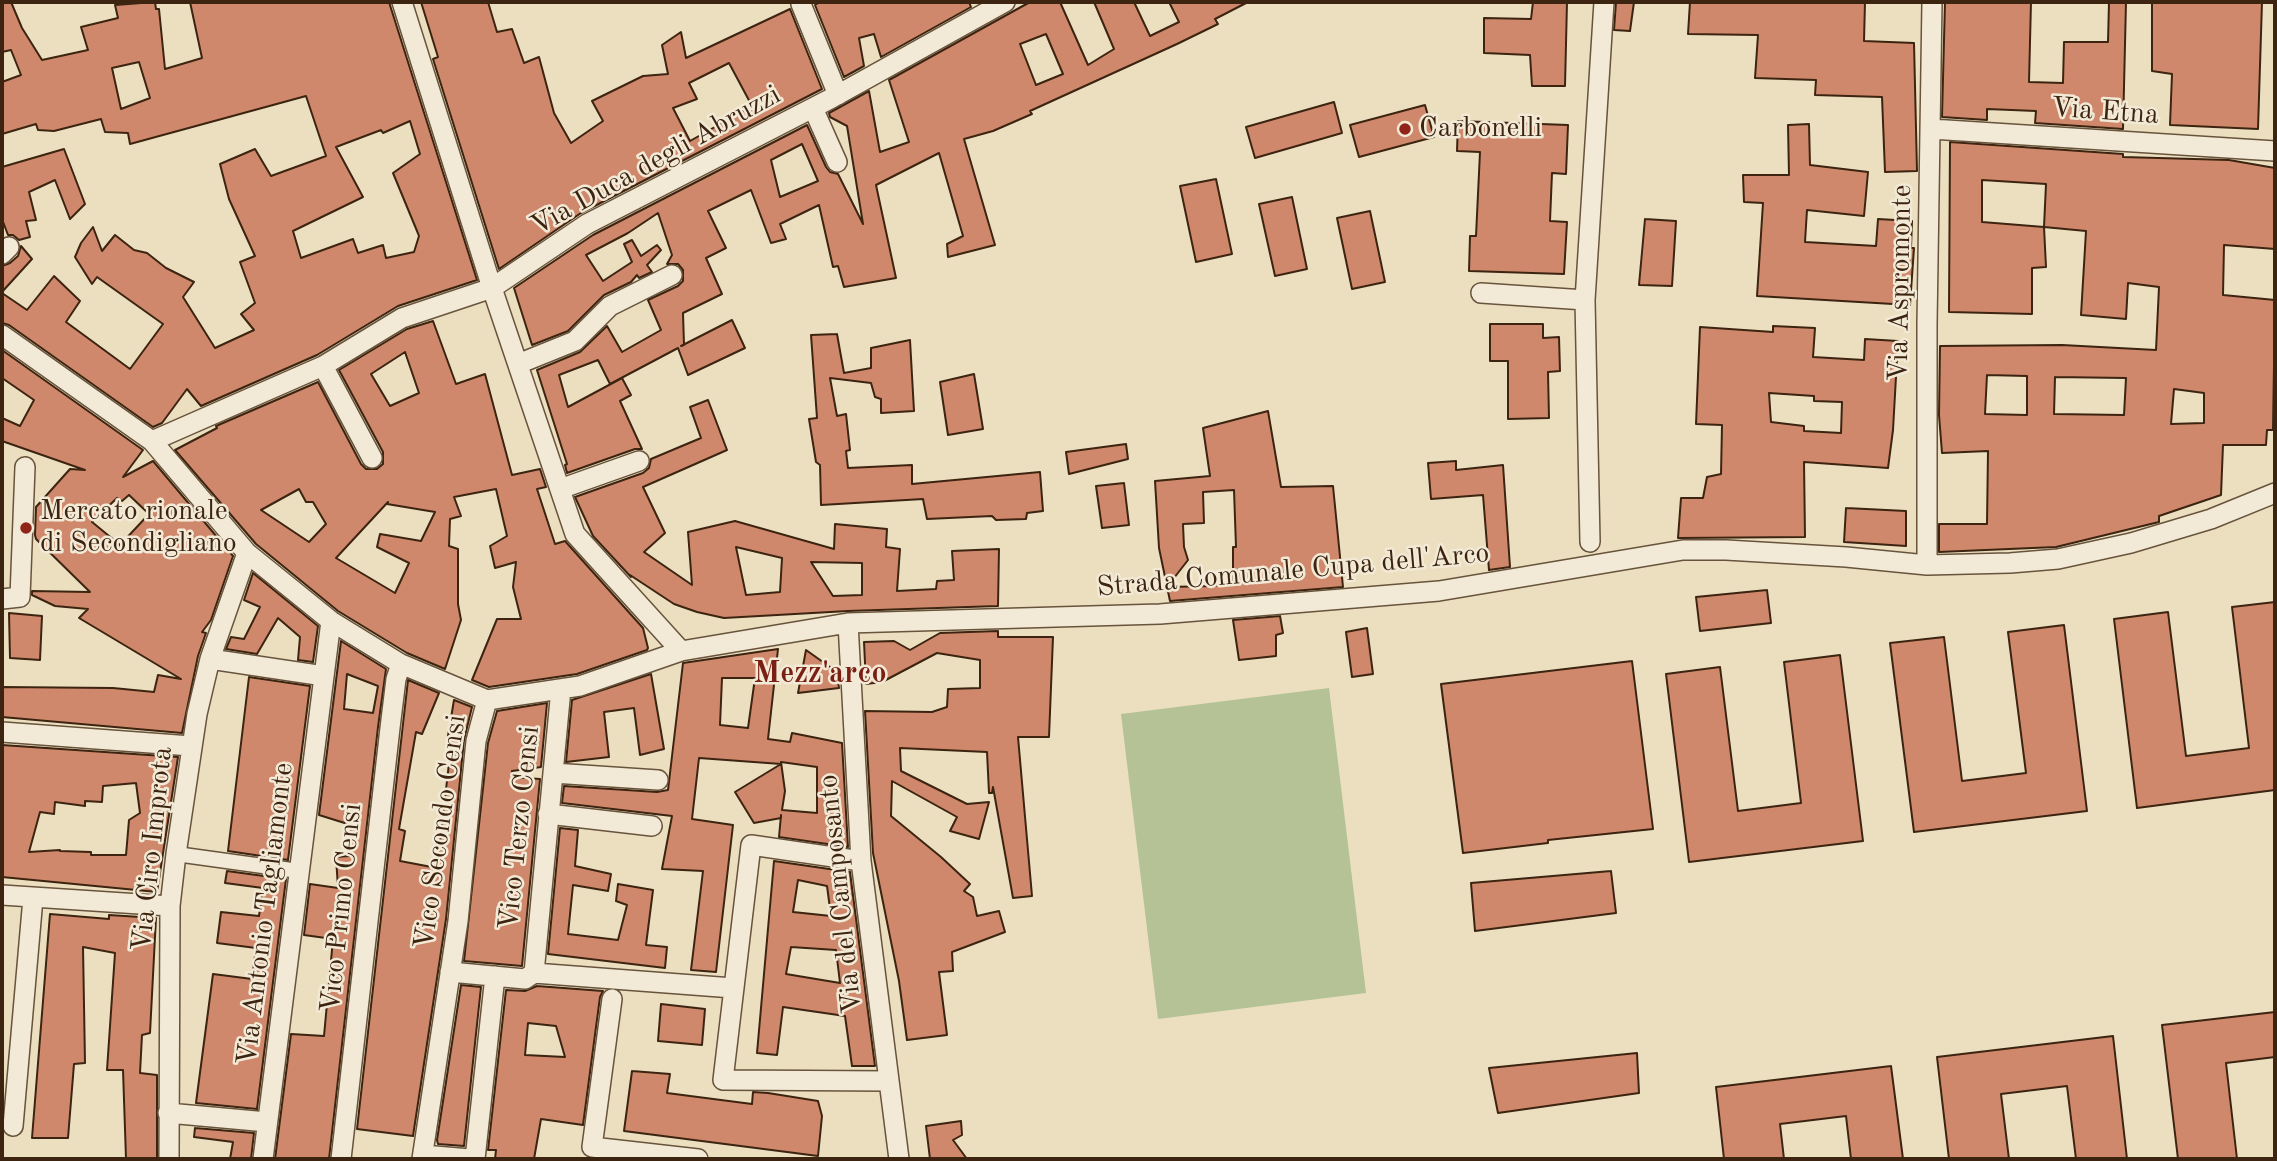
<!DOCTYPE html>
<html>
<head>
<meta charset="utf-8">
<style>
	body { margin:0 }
	#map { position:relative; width:2277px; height:1161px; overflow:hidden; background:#ebdfc0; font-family:"Old Standard TT",serif }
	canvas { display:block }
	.frame { position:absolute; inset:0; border:4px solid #3c2410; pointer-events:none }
</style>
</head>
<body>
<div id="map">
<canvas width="2277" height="1161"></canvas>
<div class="frame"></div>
</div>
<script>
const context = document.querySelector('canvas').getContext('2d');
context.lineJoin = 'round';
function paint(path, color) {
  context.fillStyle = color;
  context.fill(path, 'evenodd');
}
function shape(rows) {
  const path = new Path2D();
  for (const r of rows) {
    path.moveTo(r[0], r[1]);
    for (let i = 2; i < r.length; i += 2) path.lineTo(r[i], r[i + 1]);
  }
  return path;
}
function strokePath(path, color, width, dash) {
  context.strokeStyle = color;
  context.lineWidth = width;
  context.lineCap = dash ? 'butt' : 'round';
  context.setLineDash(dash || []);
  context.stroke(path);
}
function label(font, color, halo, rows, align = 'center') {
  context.font = font + ' "Old Standard TT",serif';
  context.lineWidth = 5;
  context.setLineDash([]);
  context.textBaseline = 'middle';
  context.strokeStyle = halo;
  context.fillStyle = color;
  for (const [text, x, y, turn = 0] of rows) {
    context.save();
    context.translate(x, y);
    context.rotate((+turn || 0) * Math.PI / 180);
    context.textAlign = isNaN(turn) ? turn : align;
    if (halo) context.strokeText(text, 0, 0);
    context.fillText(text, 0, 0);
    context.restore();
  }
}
paint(shape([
	[1329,688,1366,993,1158,1019,1121,714]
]), '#b4c295');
const building = shape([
	[2,2,11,2,22,28,42,60,88,50,81,27,118,18,115,5,155,2,156,9,159,9,165,69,202,58,190,2,389,2,477,280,398,306,317,355,201,406,187,389,162,423,153,427,9,325,2,323,2,293,27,310,54,276,80,301,66,322,130,369,163,324,97,277,92,284,75,257,81,243,93,227,102,251,115,235,134,250,147,253,166,268,194,282,183,297,215,348,254,330,241,314,255,303,240,262,255,256,229,199,220,164,255,149,271,176,326,156,306,96,130,144,128,133,105,132,101,119,54,131,38,130,36,124,2,134,2,82,21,75,11,50,2,52,2,2],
	[139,62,150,98,121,109,112,68,139,62],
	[410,121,420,154,393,173,417,231,419,236,414,252,386,258,383,245,358,253,353,239,301,258,293,231,363,197,336,147,381,130,383,133,410,121],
	[421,2,488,2,497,32,512,29,524,63,539,57,554,113,571,143,603,121,592,101,643,76,668,74,662,45,681,32,686,58,790,9,822,89,581,213,499,269,433,59,438,57,421,2],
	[729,63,752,106,690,141,673,108,697,99,689,83,729,63],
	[820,2,969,2,971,7,881,57,874,34,859,38,864,66,844,77,815,5,820,2],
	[1030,2,1060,2,1088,65,1114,49,1094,2,1134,2,1150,36,1179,22,1169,2,1248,2,1215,19,1218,24,1177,44,1030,111,1032,114,993,131,964,139,995,245,948,257,947,244,963,236,939,153,876,185,896,278,844,287,838,266,833,267,819,205,780,224,786,239,771,243,751,190,708,211,726,248,706,258,722,294,683,313,684,345,681,346,732,320,745,348,688,375,678,348,610,384,598,360,559,375,568,407,622,378,631,395,620,401,642,449,635,449,567,473,565,465,567,464,537,370,580,352,607,326,622,352,661,330,648,300,678,286,683,281,683,270,678,264,667,264,672,255,658,213,628,233,586,255,603,281,632,262,624,244,632,240,641,256,657,245,661,250,647,265,652,272,639,278,637,275,631,282,604,295,568,331,532,345,514,288,593,235,807,125,826,167,830,172,838,174,863,224,847,126,830,117,829,113,869,91,880,152,909,142,889,80,1030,2],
	[1046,34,1063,74,1036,85,1020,44,1046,34],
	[802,144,818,181,780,197,771,160,802,144],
	[1533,2,1567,2,1565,86,1532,86,1530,55,1484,53,1484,18,1531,19,1533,2],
	[1616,2,1634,2,1630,31,1614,30,1616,2],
	[1690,2,1865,2,1864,41,1914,43,1917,171,1885,172,1882,97,1815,95,1816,80,1755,78,1758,35,1688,34,1690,2],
	[1945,2,2031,2,2029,82,2063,83,2064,42,2108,42,2109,2,2126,2,2123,129,2035,123,2036,111,1987,109,1987,120,1942,117,1945,2],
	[2152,2,2262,2,2258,129,2170,125,2172,74,2152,71,2152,2],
	[1334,102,1342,133,1255,158,1246,127,1334,102],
	[1425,105,1434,137,1359,157,1350,125,1425,105],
	[1458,121,1568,125,1566,174,1552,173,1550,221,1567,222,1564,274,1469,271,1470,236,1476,236,1480,152,1457,151,1458,121],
	[1809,124,1810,165,1868,172,1864,216,1807,210,1805,242,1876,246,1878,219,1912,221,1911,248,1914,248,1910,305,1757,296,1763,203,1744,202,1743,175,1789,175,1788,125,1809,124],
	[1950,142,2123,154,2123,157,2229,160,2275,168,2275,249,2224,245,2223,295,2275,300,2273,430,2267,430,2266,445,2223,445,2221,495,2159,516,2159,522,2056,547,1939,552,1939,524,1987,524,1988,451,1942,453,1939,415,1940,346,2062,345,2156,350,2159,287,2128,283,2126,319,2081,315,2086,231,2044,227,2046,267,2032,268,2032,314,1949,312,1950,142],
	[1982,180,2046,184,2044,227,1982,222,1982,180],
	[1987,375,2027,376,2027,415,1985,414,1987,375],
	[2055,377,2126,378,2124,415,2054,414,2055,377],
	[2174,389,2204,393,2204,423,2171,424,2174,389],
	[64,149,85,204,70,219,55,180,29,192,36,220,26,221,30,237,19,240,13,235,8,235,2,219,2,167,64,149],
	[1216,179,1232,254,1196,262,1180,186,1216,179],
	[1292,197,1307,269,1275,276,1259,204,1292,197],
	[1370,211,1385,282,1352,289,1337,218,1370,211],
	[1645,219,1676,221,1672,286,1639,285,1645,219],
	[21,246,32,259,2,292,2,266,10,263,18,256,21,246],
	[433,321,456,384,485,374,512,475,540,469,546,487,537,489,555,544,565,541,643,628,648,648,647,650,577,674,489,687,472,680,497,619,521,619,513,587,516,562,495,568,490,546,507,536,496,489,454,497,461,516,450,519,449,546,458,549,458,604,461,620,445,669,407,653,338,611,256,544,175,450,217,428,216,426,318,382,361,464,366,469,377,469,383,464,383,452,339,370,407,329,433,321],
	[405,352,419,393,390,406,371,374,405,352],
	[299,489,306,502,313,502,326,524,309,542,261,510,299,489],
	[388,502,387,504,435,512,421,541,380,534,377,547,409,563,395,593,336,558,388,502],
	[1490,324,1543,324,1543,338,1559,337,1560,371,1548,372,1549,418,1508,419,1508,361,1490,361,1490,324],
	[1773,326,1815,328,1813,357,1864,360,1865,339,1898,341,1893,430,1888,468,1804,462,1805,537,1678,538,1681,498,1703,498,1707,477,1721,474,1722,425,1696,424,1700,327,1773,332,1773,326],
	[1769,393,1814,396,1814,401,1842,402,1841,433,1804,431,1804,426,1771,422,1769,393],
	[837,334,844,373,871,368,871,348,910,340,914,411,881,413,881,399,875,397,871,383,830,378,837,416,846,414,850,450,846,451,848,468,912,465,912,484,1040,472,1043,511,1027,513,1026,519,996,520,992,516,927,519,923,499,821,505,820,465,816,462,809,419,817,418,811,335,837,334],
	[2,350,143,450,123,477,153,461,233,556,211,620,202,632,206,633,198,656,182,733,2,717,2,687,113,688,154,692,158,675,181,679,79,618,88,609,55,606,32,595,32,591,90,592,36,539,35,535,36,507,70,469,85,470,2,441,2,418,20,426,34,400,2,378,2,350],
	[129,495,149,514,120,545,92,522,117,498,122,501,129,495],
	[974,374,983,429,948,435,940,382,974,374],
	[708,400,727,450,643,487,665,533,644,552,692,585,688,532,735,521,834,549,835,524,887,529,886,547,900,549,897,591,936,589,937,581,954,580,952,551,999,549,998,606,848,611,724,618,697,612,674,604,630,575,631,577,593,536,575,497,643,473,649,468,651,459,701,438,690,407,708,400],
	[736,547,782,558,780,592,746,595,736,547],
	[811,562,862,563,862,595,833,596,811,562],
	[1268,411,1281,487,1333,486,1343,587,1170,601,1159,548,1155,481,1210,476,1203,428,1268,411],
	[1234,490,1236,547,1233,547,1233,583,1213,586,1167,587,1188,560,1184,547,1183,524,1204,523,1203,492,1234,490],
	[1126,444,1128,459,1069,474,1066,452,1126,444],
	[1456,461,1456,470,1503,465,1510,567,1489,570,1483,495,1431,499,1428,463,1456,461],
	[1124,483,1129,525,1102,528,1096,486,1124,483],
	[1846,508,1906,511,1906,546,1844,542,1846,508],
	[253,573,318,626,313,662,298,660,300,637,278,618,257,654,226,649,231,637,244,639,260,607,244,600,253,573],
	[1767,590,1771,623,1700,631,1696,597,1767,590],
	[2275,602,2275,790,2137,808,2114,619,2168,612,2186,756,2249,748,2232,607,2275,602],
	[9,613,42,616,40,660,10,658,9,613],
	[1280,616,1283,633,1276,635,1276,656,1239,660,1233,620,1280,616],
	[2064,625,2087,811,1914,832,1890,643,1944,637,1962,781,2026,773,2008,632,2064,625],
	[1367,628,1373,674,1352,677,1346,632,1367,628],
	[998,631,998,637,1053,637,1049,737,1018,737,1032,896,1013,898,993,787,992,793,989,793,987,752,900,748,901,771,967,804,989,802,979,839,950,831,957,817,892,781,891,816,941,857,970,884,964,891,973,897,977,916,999,911,1005,932,952,952,953,971,939,972,947,1035,907,1040,899,981,873,853,865,711,932,712,947,707,948,689,980,688,980,660,937,653,882,682,866,684,864,642,894,641,910,650,940,633,998,631],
	[341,641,386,669,378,727,329,1159,275,1159,291,1034,324,1036,333,939,304,935,310,884,338,888,336,857,349,856,351,825,319,815,341,641],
	[347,674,378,686,373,713,344,709,347,674],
	[778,649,768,739,790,742,792,733,842,743,848,847,779,837,781,815,781,818,754,823,735,792,781,764,699,758,692,819,733,825,716,972,691,970,703,871,662,869,672,816,562,803,564,786,657,792,668,790,683,663,778,649],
	[722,678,755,678,748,728,720,725,722,678],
	[781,762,817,767,817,813,782,810,785,791,781,762],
	[806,650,837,672,839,688,798,693,806,650],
	[1840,655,1863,841,1689,862,1666,674,1720,667,1738,811,1801,803,1784,662,1840,655],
	[1632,661,1653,829,1548,840,1548,843,1463,853,1441,684,1632,661],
	[651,674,664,749,640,755,634,708,604,712,609,757,566,762,572,700,651,674],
	[249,677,310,686,288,860,228,851,249,677],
	[408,680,439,693,422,734,416,732,399,829,405,831,400,861,437,868,452,737,448,736,454,700,472,707,464,740,446,919,413,1136,357,1129,408,680],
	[547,703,541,767,512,771,512,777,540,779,522,966,464,961,488,743,497,711,547,703],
	[2,745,178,757,157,892,2,877,2,745],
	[136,783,140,813,129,820,126,855,91,855,91,852,60,851,60,850,29,852,40,812,54,814,55,802,85,806,85,801,102,802,103,786,136,783],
	[560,828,578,830,575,866,611,874,608,891,573,885,568,934,618,940,627,905,616,901,618,884,653,890,646,945,667,947,665,968,548,954,560,828],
	[774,861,850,872,875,1066,852,1066,845,1016,783,1007,777,1055,757,1053,774,861],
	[798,880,827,886,831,916,793,912,798,880],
	[791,947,836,950,840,983,786,974,791,947],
	[227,871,286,879,257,1109,196,1103,213,974,252,979,256,948,217,943,221,912,259,916,263,888,225,883,227,871],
	[1611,871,1616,913,1475,931,1471,883,1611,871],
	[50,914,109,919,109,915,156,918,150,1033,142,1035,140,1073,157,1075,157,1159,126,1159,123,1070,107,1070,115,953,83,947,85,1063,74,1064,68,1138,32,1138,50,914],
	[461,985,481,987,464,1146,438,1144,437,1140,461,985],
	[537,986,603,991,600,997,583,1125,541,1119,534,1159,495,1159,496,1150,488,1150,506,990,525,991,537,986],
	[528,1023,556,1026,565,1057,525,1055,528,1023],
	[661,1004,705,1009,702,1045,658,1041,661,1004],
	[2275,1012,2275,1057,2226,1063,2237,1159,2178,1159,2162,1025,2275,1012],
	[2113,1036,2127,1159,2076,1159,2067,1086,2001,1094,2009,1159,1949,1159,1937,1057,2113,1036],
	[1637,1053,1639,1093,1498,1113,1489,1068,1637,1053],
	[1891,1066,1903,1159,1851,1159,1846,1116,1780,1124,1784,1159,1724,1159,1716,1087,1891,1066],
	[632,1071,670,1074,667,1093,752,1104,753,1092,768,1093,818,1101,822,1116,818,1156,624,1131,632,1071],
	[961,1121,962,1135,953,1140,967,1159,930,1159,926,1126,961,1121],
	[195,1128,254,1133,251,1159,230,1159,233,1142,194,1137,195,1128]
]);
paint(building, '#cf886b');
strokePath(building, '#3c2410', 2);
const pedestrian = shape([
	[176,854,299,871]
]);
const minor = shape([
	[402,2,492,288,575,534,681,651],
	[801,4,838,95],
	[813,108,837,162],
	[1931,129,2275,151],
	[2,254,9,247],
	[1481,293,1585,300],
	[2,335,152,441,247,553,331,621,401,664,487,700,580,686,681,651,848,623,1160,614,1439,591,1683,550,1726,550,1846,557,1927,565,2010,563,2058,559,2131,543,2211,519,2275,493],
	[518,364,575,341,610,306,672,275],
	[323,366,372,458],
	[152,441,323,366,402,318,492,288,587,224,832,98,1005,2],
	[560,489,639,461],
	[1590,542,1585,300,1604,2],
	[1927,565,1927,324,1932,2],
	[2,599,20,597,25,467],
	[848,623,861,861,899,1159],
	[210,659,324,676],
	[2,732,191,746],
	[553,773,658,780],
	[548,814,652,826],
	[861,861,751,845,723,1080,889,1081],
	[2,895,170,906],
	[450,972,525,979,534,973],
	[534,973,561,689],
	[534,973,733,988],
	[612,999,592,1147,698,1159],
	[168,1113,267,1122],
	[13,1126,33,898],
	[423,1155,470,1159],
	[169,1159,170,906,176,854,197,714,210,659,247,553],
	[263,1159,331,621],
	[341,1159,390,728,396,679,401,664],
	[422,1159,458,921,476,741,487,700],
	[475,1159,495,976]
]);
strokePath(pedestrian, '#68533c', 17);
strokePath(minor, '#68533c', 22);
strokePath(pedestrian, '#f2ead6', 14);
strokePath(minor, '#f2ead6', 19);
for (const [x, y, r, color] of [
	[1405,129,7,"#8f2418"],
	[26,528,7,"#8f2418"]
]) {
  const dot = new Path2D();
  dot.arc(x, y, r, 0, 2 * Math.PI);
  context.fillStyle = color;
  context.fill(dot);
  strokePath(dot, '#f2ead6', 2.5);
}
label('28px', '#3c2410', '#f2ead6', [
	["Via Etna",2105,112,4],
	["Via Duca degli Abruzzi",656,161,-29],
	["Via Aspromonte",1901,283,-89],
	["Strada Comunale Cupa dell'Arco",1293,571,-5],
	["Vico Terzo Censi",520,828,-84],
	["Vico Secondo Censi",441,832,-82],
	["Via Ciro Improta",153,849,-84],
	["Via del Camposanto",841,894,-96],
	["Vico Primo Censi",342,908,-84],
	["Via Antonio Tagliamonte",266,914,-83]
]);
label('28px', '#3c2410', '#f2ead6', [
	["Carbonelli",1419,129],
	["Mercato rionale",40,512],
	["di Secondigliano",40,544]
], 'left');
label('bold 30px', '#7a1f14', '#f2ead6', [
	["Mezz'arco",820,674]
]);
</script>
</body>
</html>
